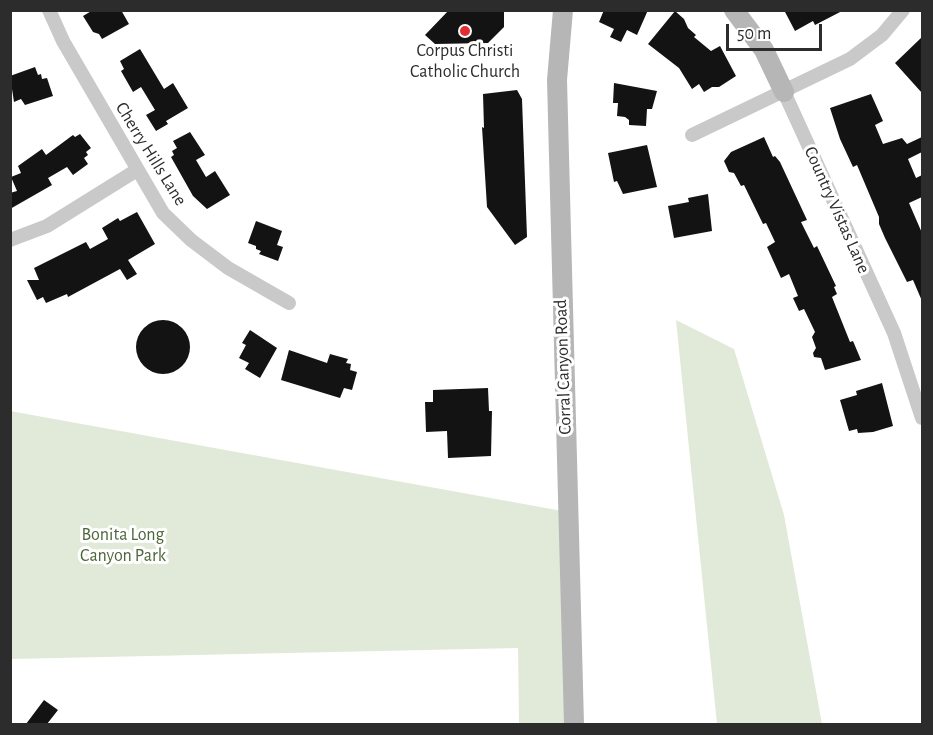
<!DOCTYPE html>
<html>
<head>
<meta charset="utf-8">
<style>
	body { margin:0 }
	#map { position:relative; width:933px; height:735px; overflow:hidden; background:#fff; font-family:"Alegreya Sans",sans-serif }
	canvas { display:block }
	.frame { position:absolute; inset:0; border:12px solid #2c2c2c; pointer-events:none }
	.scale { position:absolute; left:726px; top:24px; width:96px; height:27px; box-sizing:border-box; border:3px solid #2c2c2c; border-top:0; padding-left:8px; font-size:18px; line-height:21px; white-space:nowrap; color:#2c2c2c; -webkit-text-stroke:4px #fff; paint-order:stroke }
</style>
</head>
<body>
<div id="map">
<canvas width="933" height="735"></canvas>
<div class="frame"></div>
<div class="scale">50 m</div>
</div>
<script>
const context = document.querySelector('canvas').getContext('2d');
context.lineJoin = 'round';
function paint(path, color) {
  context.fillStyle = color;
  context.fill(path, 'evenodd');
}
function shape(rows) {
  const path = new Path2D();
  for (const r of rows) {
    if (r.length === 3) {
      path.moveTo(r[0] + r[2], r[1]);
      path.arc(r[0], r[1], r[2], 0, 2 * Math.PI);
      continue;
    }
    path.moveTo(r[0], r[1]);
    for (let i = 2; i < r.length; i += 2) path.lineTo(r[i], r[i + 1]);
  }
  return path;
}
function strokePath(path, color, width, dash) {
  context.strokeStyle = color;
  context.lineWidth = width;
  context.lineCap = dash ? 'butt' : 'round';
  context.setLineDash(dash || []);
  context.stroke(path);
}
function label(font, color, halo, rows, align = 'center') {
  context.font = font + ' "Alegreya Sans",sans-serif';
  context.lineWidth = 6;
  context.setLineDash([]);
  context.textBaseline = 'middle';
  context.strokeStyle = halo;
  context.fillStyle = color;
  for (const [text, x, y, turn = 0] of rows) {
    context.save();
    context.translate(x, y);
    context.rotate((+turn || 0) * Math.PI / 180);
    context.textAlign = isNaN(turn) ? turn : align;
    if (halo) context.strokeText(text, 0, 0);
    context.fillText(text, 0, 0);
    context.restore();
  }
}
paint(shape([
	[676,320,734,349,784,515,822,724,717,724],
	[10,411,568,512,574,724,519,724,518,648,11,659]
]), '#e1ead9');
paint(shape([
	[93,10,121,10,129,24,102,39,99,34,93,32,83,16],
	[449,10,504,10,504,27,488,43,435,44,425,35],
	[604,10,648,10,637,35,627,30,621,42,610,37,614,29,599,22],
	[784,10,844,10,815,25,813,21,795,31],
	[675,11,684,19,688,28,696,35,694,37,711,51,720,46,736,76,719,87,712,87,704,92,699,84,692,89,679,68,648,44],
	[922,37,922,93,895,63],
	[140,49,164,89,173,83,188,108,166,121,168,124,156,131,146,115,155,110,141,87,133,92,121,71,124,69,120,61],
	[35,67,38,75,41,74,42,79,47,78,53,96,25,105,21,99,14,102,10,76],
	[614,83,657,91,652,109,647,109,646,126,629,125,629,120,625,117,617,116,618,103,613,103],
	[517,90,522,99,527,237,515,245,487,207,482,127,484,128,483,94],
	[871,94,883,121,875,125,883,144,902,138,907,144,922,137,922,152,908,159,916,178,922,175,922,197,909,203,922,233,922,301,913,280,907,282,885,238,879,224,879,217,857,165,853,167,840,139,830,108],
	[190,132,205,155,196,160,206,177,215,171,230,195,207,209,193,196,171,157,174,155,172,151,177,148,173,141],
	[80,134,91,148,86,152,88,155,84,158,88,164,73,175,67,167,48,178,52,185,10,209,10,193,17,191,11,177,21,173,18,166,42,149,46,155,73,135,75,137],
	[764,137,773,157,775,156,780,162,807,220,801,222,814,248,817,246,836,286,834,287,837,294,832,297,850,342,853,341,861,360,825,370,821,358,814,357,813,353,816,348,812,337,815,332,804,309,799,311,793,298,798,296,789,274,781,278,767,247,775,242,766,223,763,224,744,185,741,186,734,173,729,172,724,161,731,152],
	[647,145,657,187,623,194,617,181,614,182,608,153],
	[708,194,712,231,674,238,668,206,689,202,688,198],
	[137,212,155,244,128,260,137,274,127,280,120,269,68,297,67,294,46,303,43,297,37,300,27,280,39,280,34,268,86,242,90,249,108,239,102,228,118,218,120,221],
	[256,221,282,231,277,245,283,247,278,261,259,254,261,251,256,249,256,246,248,243],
	[163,347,27],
	[250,330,277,348,260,378,245,369,249,363,239,358,246,345,242,343],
	[289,350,327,363,330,354,348,359,346,363,351,364,350,370,357,372,352,390,344,388,340,398,281,380],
	[882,383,893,426,873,432,858,433,857,429,849,431,840,400,857,395,856,391],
	[488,388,489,411,492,411,491,456,448,458,447,431,426,432,425,402,433,402,433,390],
	[44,700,58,710,47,724,26,724]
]), '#131313');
strokePath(shape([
	[49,10,63,41,163,213,191,240,228,268,289,303],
	[784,92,894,333,922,418],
	[692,135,850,59,882,35,903,10],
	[10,240,47,226,137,170]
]), '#c9c9c9', 14);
strokePath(shape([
	[563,10,557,80,574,724],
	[734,10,764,50,784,92]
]), '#b6b6b6', 20);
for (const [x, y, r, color] of [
	[465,31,6,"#e22e32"]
]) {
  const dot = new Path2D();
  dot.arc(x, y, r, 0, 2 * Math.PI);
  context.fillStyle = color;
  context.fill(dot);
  strokePath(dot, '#fff', 2);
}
label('18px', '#2c2c2c', '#fff', [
	["Corpus Christi",465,51],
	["Catholic Church",465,72]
]);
label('18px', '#2c2c2c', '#fff', [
	["Cherry Hills Lane",151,154,58],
	["Country Vistas Lane",837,210,66],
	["Corral Canyon Road",563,367,-92]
]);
label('18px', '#4c663a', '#fff', [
	["Bonita Long",123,535],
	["Canyon Park",123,556]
]);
</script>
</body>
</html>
